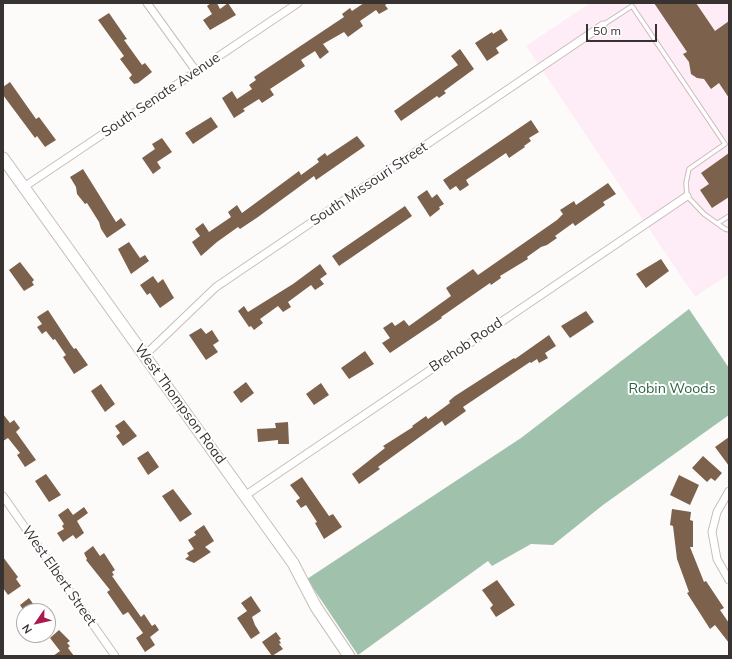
<!DOCTYPE html>
<html>
<head>
<meta charset="utf-8">
<style>
	body { margin:0 }
	#map { position:relative; width:732px; height:659px; overflow:hidden; background:#fdfbfa; font-family:Mulish,sans-serif }
	canvas { display:block }
	.frame { position:absolute; inset:0; border:4px solid #383231; pointer-events:none }
	.north { position:absolute; left:16px; top:603px; width:40px; height:40px; box-sizing:border-box; background:#fff; border:1px solid #afadad; border-radius:50%; rotate:236deg; font-size:11px; font-weight:700; line-height:16px; text-align:center; color:#383231 }
	.north::after { content:''; display:block; margin:auto; width:14px; height:18px; background:#ab194f; clip-path:polygon(50% 0,100% 100%,50% 72%,0 100%) }
	.scale { position:absolute; left:586px; top:24px; width:71px; height:18px; box-sizing:border-box; border:2px solid #383231; border-top:0; padding-left:5px; font-size:12px; line-height:14px; white-space:nowrap; color:#383231; -webkit-text-stroke:3px #fff; paint-order:stroke }
</style>
</head>
<body>
<div id="map">
<canvas width="732" height="659"></canvas>
<div class="frame"></div>
<div class="north">N</div>
<div class="scale">50 m</div>
</div>
<script>
const context = document.querySelector('canvas').getContext('2d');
context.lineJoin = 'round';
function paint(path, color) {
  context.fillStyle = color;
  context.fill(path, 'evenodd');
}
function shape(rows) {
  const path = new Path2D();
  for (const r of rows) {
    path.moveTo(r[0], r[1]);
    for (let i = 2; i < r.length; i += 2) path.lineTo(r[i], r[i + 1]);
  }
  return path;
}
function strokePath(path, color, width, dash) {
  context.strokeStyle = color;
  context.lineWidth = width;
  context.lineCap = dash ? 'butt' : 'round';
  context.setLineDash(dash || []);
  context.stroke(path);
}
function label(font, color, halo, rows, align = 'center') {
  context.font = font + ' Mulish,sans-serif';
  context.lineWidth = 4;
  context.setLineDash([]);
  context.textBaseline = 'middle';
  context.strokeStyle = halo;
  context.fillStyle = color;
  for (const [text, x, y, turn = 0] of rows) {
    context.save();
    context.translate(x, y);
    context.rotate((+turn || 0) * Math.PI / 180);
    context.textAlign = isNaN(turn) ? turn : align;
    if (halo) context.strokeText(text, 0, 0);
    context.fillText(text, 0, 0);
    context.restore();
  }
}
paint(shape([
	[590,3,729,3,729,274,695,297,526,46]
]), '#feecf6');
paint(shape([
	[689,309,729,368,729,415,603,505,553,545,531,544,492,566,488,561,358,655,307,579,521,438]
]), '#a0c2ac');
paint(shape([
	[211,3,217,3,220,9,228,3,236,15,210,30,203,20,212,14,207,6],
	[364,3,388,3,385,5,388,9,379,14,376,10,360,21,363,26,348,37,344,32,323,44,329,52,320,59,315,51,301,60,305,66,270,89,274,95,262,103,259,99,243,109,245,111,234,118,222,98,232,91,237,99,252,89,249,85,256,80,254,77,344,17,342,14,350,8,352,11],
	[654,3,696,3,715,31,729,21,729,98,719,83,711,89,704,79,697,78,691,74,689,62,683,54,687,52],
	[109,13,127,39,124,40,142,65,145,63,152,72,138,83,134,84,129,78,132,75,120,59,124,56,98,20],
	[501,29,508,40,496,48,499,53,487,61,475,43,492,32,493,34],
	[460,49,474,69,444,91,446,93,439,98,437,96,401,121,394,111,458,65,451,56],
	[10,82,36,119,39,117,56,140,45,147,37,136,35,138,3,95,3,87],
	[211,117,218,127,193,144,185,133],
	[531,120,539,132,529,138,531,141,524,146,525,147,509,158,506,153,466,180,469,185,460,191,456,186,450,190,443,180],
	[357,136,365,146,316,180,314,176,258,217,240,229,238,227,217,242,201,256,192,242,200,236,195,229,203,223,209,232,231,217,228,212,237,205,242,213,299,171,301,175,319,162,317,159,325,153,327,156],
	[162,138,172,152,157,162,161,168,153,174,142,158,155,149,152,144],
	[729,153,729,197,712,208,700,190,709,184,701,173],
	[83,169,116,222,121,218,126,225,107,238,101,229,99,222,87,203,85,204,77,194,76,187,70,177],
	[608,183,616,194,603,202,605,205,575,226,573,223,555,236,557,238,547,245,541,247,527,257,528,259,500,276,501,278,491,285,490,283,441,317,442,318,390,353,382,343,390,338,383,328,392,322,395,326,404,320,409,326,451,296,446,288,473,269,478,275,557,220,563,214,560,210,574,201,576,205],
	[427,190,432,198,437,194,444,204,439,207,440,209,430,217,417,197],
	[405,206,412,216,339,266,332,256],
	[129,242,140,258,145,255,149,261,131,274,118,249],
	[661,259,669,271,646,288,636,274],
	[20,262,34,280,32,282,34,285,24,291,9,270],
	[320,264,327,274,320,279,324,284,315,290,311,285,288,302,291,307,283,312,278,306,260,319,263,323,254,330,251,326,249,327,238,311,244,306,248,312,293,284],
	[153,276,158,283,163,279,174,298,160,308,150,293,147,295,140,285],
	[48,310,71,345,74,349,76,348,88,365,74,374,63,357,66,355,55,339,53,340,46,331,42,334,37,327,42,324,37,317],
	[586,311,594,322,570,338,561,326],
	[201,328,206,334,212,330,219,341,213,345,218,352,206,360,189,335],
	[549,335,556,346,545,353,548,358,539,363,537,359,531,363,530,362,463,407,466,411,445,426,442,421,378,467,380,469,359,484,352,474,385,448,383,446,413,427,412,426,426,416,428,419,450,403,449,401,455,396,514,358,515,359],
	[365,351,374,364,349,379,341,368],
	[246,382,254,393,241,403,233,392],
	[321,383,329,395,314,405,306,394],
	[101,384,115,404,105,412,91,391],
	[3,414,10,423,14,420,20,428,16,432,36,460,25,467,17,455,20,453,8,438,3,441],
	[124,420,137,436,123,446,116,436,120,433,115,426],
	[288,422,289,444,278,444,278,440,258,442,257,429,276,428,275,423],
	[729,437,729,466,715,447],
	[148,451,159,467,148,475,137,458],
	[703,456,722,473,715,481,711,478,707,482,692,468],
	[46,474,61,495,49,502,35,481],
	[679,475,699,485,690,505,670,495],
	[302,477,329,516,333,514,342,527,324,539,315,523,317,522,306,505,301,508,296,501,300,498,290,485],
	[173,489,192,514,180,522,162,496],
	[84,507,88,513,77,521,84,533,76,539,73,535,63,542,57,533,64,529,62,526,64,524,58,515,68,508,73,515],
	[672,509,691,512,690,520,693,521,693,547,690,547,704,582,706,581,724,608,720,610,729,623,729,643,715,625,710,629,687,593,689,592,677,559,673,526,670,525],
	[204,525,214,541,205,547,211,552,194,563,185,559,189,556,187,553,194,549,188,540,196,535,194,532],
	[93,546,100,556,104,553,115,570,112,572,114,575,112,576,141,617,144,614,152,626,155,624,159,630,150,637,155,645,145,652,136,638,143,633,128,612,123,615,107,592,110,590,86,560,87,559,84,553],
	[3,557,18,577,16,579,21,586,8,595,3,588],
	[497,580,515,605,496,617,490,608,493,605,482,590],
	[251,596,261,611,252,617,255,625,260,633,251,639,237,618,247,611,241,603],
	[29,598,38,611,24,611,20,605],
	[59,630,70,641,67,643,70,646,68,648,74,656,53,656,60,651,50,638],
	[276,632,281,639,279,640,281,643,279,644,283,649,272,656,262,642]
]), '#7c614c');
const lane = shape([
	[603,25,632,6,725,144,689,169,686,183,687,196,704,214,725,229,729,230],
	[718,223,729,216]
]);
const street = shape([
	[147,3,196,71],
	[24,187,298,3],
	[145,355,216,287,603,25],
	[729,491,717,512,712,532,717,559,729,580],
	[246,495,687,196],
	[3,496,115,656]
]);
const secondary = shape([
	[3,158,293,563,316,607,349,656]
]);
strokePath(lane, '#c9bcb8', 5.5);
strokePath(street, '#c9bcb8', 9);
strokePath(secondary, '#c9bcb8', 13);
strokePath(lane, '#fff', 3.5);
strokePath(street, '#fff', 7);
strokePath(secondary, '#fff', 11);
label('14px', '#383231', '#fff', [
	["South Senate Avenue",161,95,-34],
	["South Missouri Street",369,184,-34],
	["Brehob Road",466,345,-34],
	["West Thompson Road",180,404,54],
	["West Elbert Street",59,576,55]
]);
label('14px', '#2b6243', '#fff', [
	["Robin Woods",672,389]
]);
</script>
</body>
</html>
